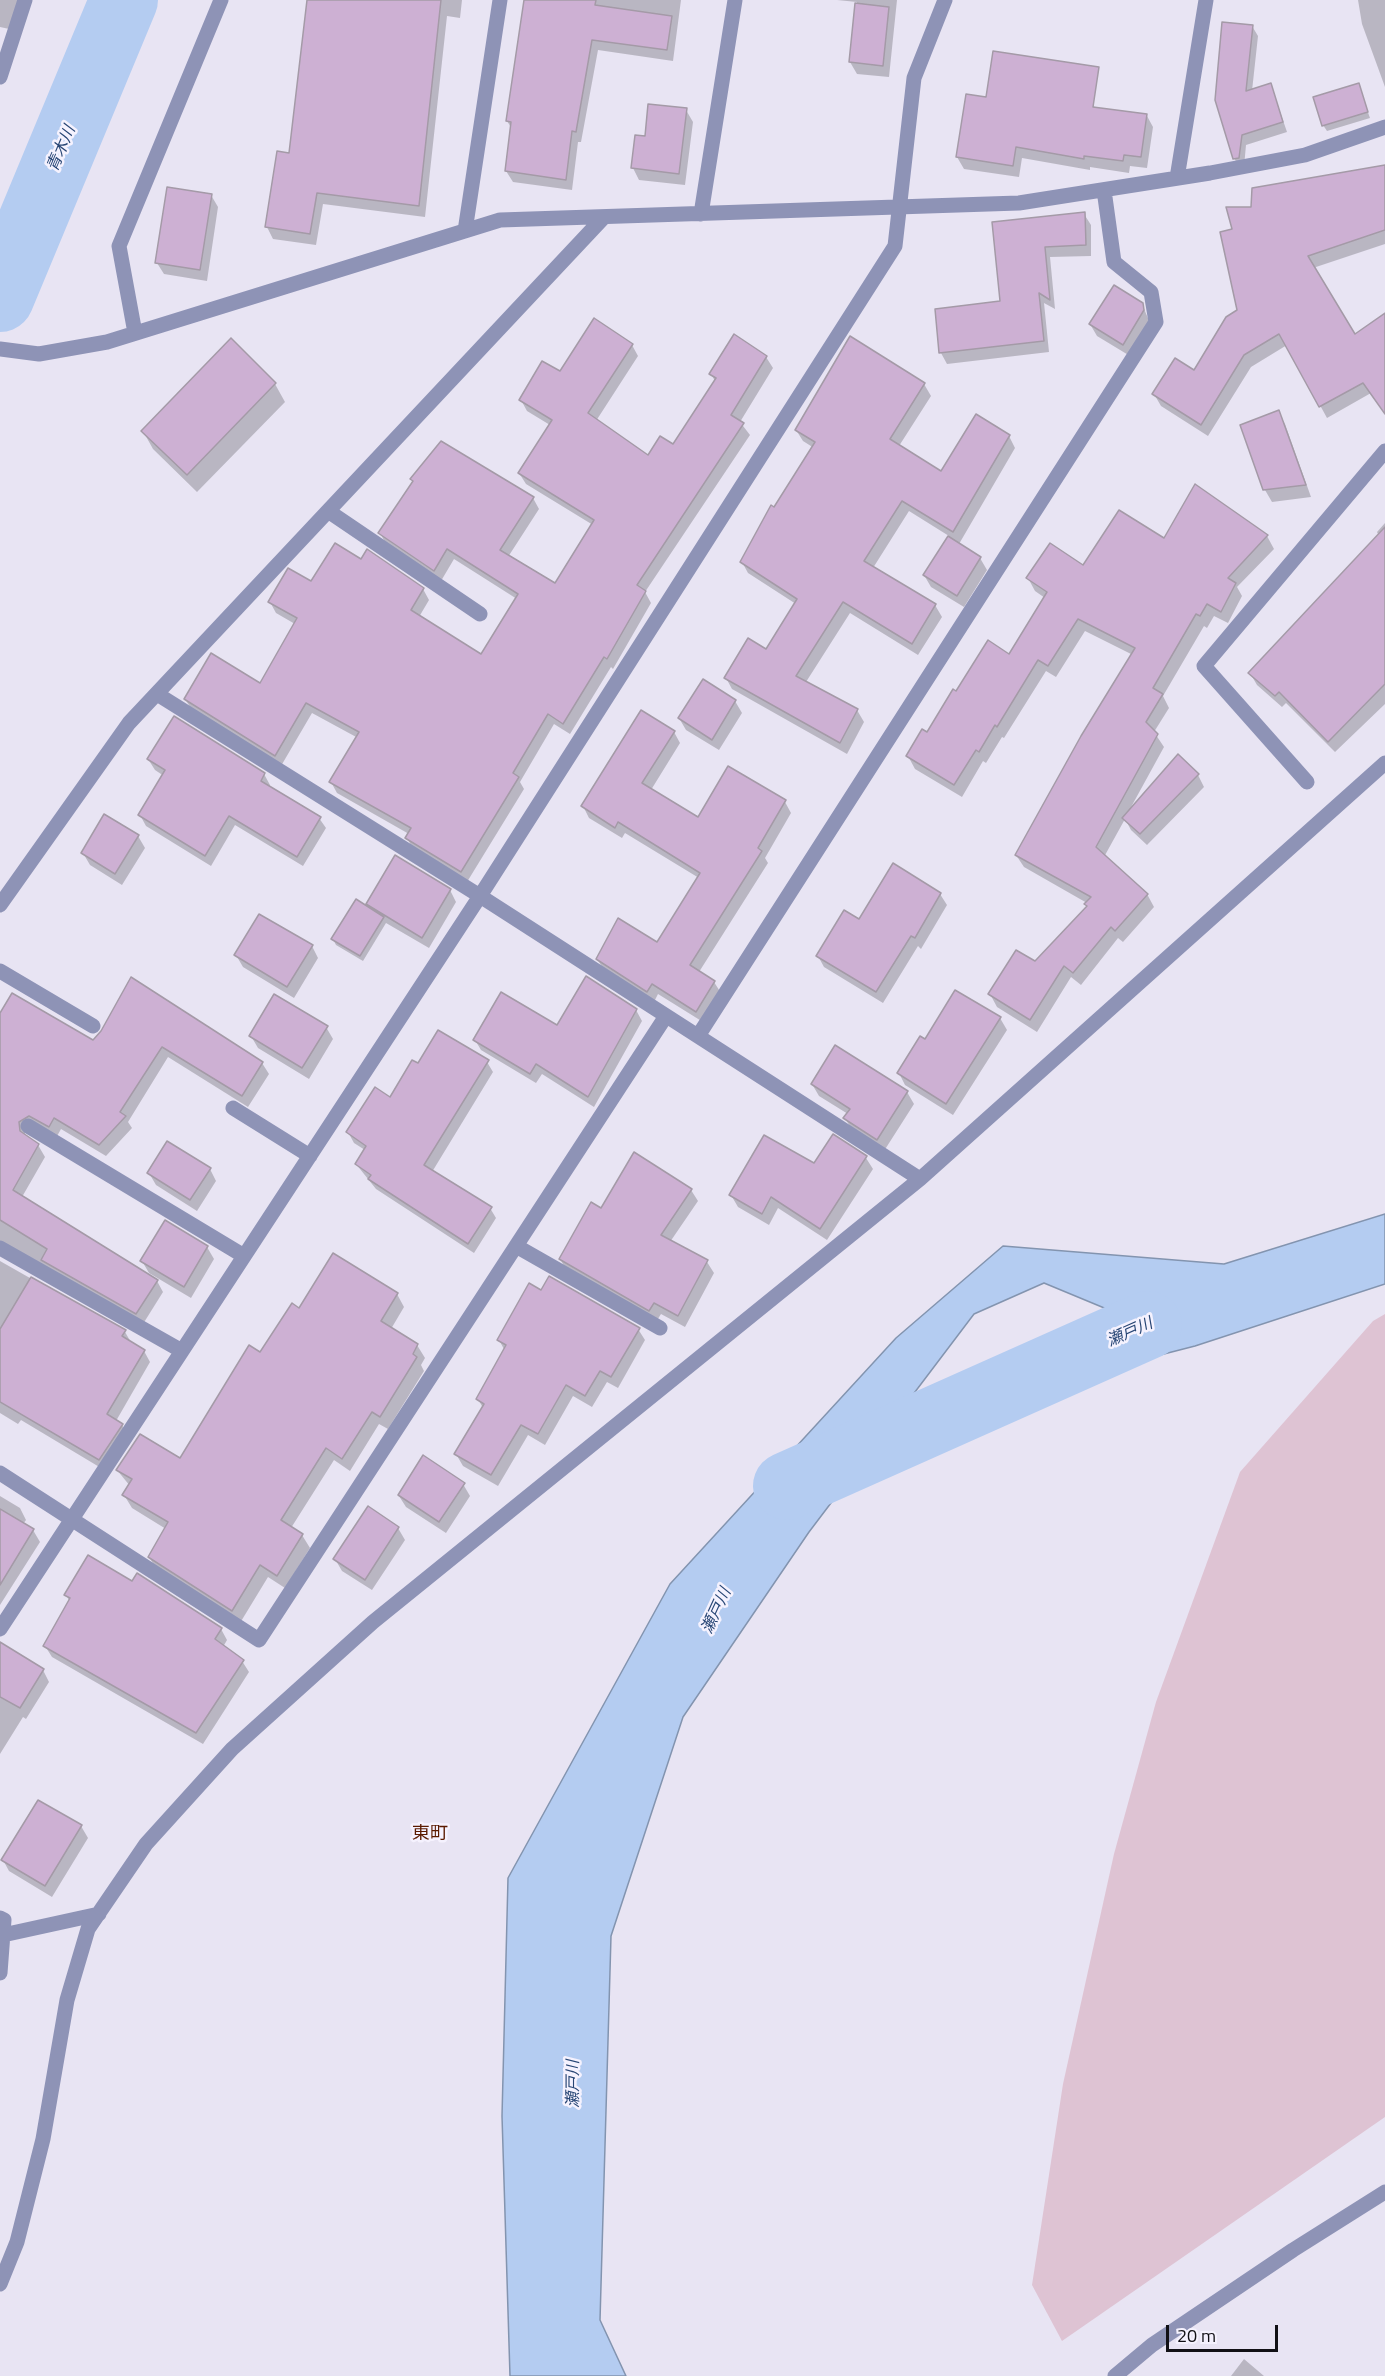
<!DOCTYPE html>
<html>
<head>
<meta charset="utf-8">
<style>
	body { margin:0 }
	#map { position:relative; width:1385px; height:2376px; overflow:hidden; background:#e8e4f3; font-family:"Titillium Web",sans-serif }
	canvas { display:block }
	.scale { position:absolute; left:1166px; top:2325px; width:112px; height:27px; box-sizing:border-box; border:3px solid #111015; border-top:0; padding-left:8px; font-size:18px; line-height:21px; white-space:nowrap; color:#111015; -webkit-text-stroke:4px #f5f2fe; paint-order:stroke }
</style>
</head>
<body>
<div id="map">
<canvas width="1385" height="2376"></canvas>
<div class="scale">20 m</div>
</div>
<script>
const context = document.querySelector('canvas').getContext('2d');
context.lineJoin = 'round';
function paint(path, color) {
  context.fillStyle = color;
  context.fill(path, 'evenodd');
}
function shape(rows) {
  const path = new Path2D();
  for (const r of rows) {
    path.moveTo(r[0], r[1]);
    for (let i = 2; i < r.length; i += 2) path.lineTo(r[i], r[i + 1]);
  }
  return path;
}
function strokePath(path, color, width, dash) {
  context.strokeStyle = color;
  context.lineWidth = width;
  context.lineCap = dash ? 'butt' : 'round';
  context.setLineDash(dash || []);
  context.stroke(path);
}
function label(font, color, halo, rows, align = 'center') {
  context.font = font + ' "Titillium Web","Noto Sans JP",sans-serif';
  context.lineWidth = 5;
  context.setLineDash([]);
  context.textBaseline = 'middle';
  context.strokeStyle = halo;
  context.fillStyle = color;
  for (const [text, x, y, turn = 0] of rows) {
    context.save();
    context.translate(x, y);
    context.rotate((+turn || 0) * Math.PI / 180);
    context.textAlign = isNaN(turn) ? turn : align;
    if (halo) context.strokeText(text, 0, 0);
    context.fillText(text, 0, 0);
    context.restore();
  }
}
paint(shape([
	[1385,1314,1385,2117,1062,2341,1032,2285,1063,2084,1114,1854,1156,1702,1240,1472,1373,1321]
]), '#dec3d3');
const water = shape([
	[1385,1214,1385,1284,1195,1346,1024,1390,1126,1317,1044,1283,974,1314,809,1532,683,1717,611,1936,600,2320,626,2376,510,2376,502,2116,508,1878,670,1584,896,1338,1003,1246,1224,1264,1385,1214]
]);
paint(water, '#b4ccf1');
strokePath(water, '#8394af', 1.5);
paint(shape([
	[0,0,20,0,14,30,0,27],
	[308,0,462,0,460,18,447,16,425,217,323,204,316,245,273,239,267,227,290,154],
	[538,0,681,0,673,61,598,50,581,142,578,142,572,190,513,182,506,171,512,129,507,121],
	[837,0,897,0,889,77,857,74,850,62,857,2],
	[1358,0,1385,0,1385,87,1362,24],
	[1252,26,1258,36,1252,91,1271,85,1287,132,1246,145,1244,167,1240,168,1234,158],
	[1358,85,1370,118,1327,131,1323,125],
	[987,99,1092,103,1096,109,1147,116,1153,127,1147,168,1130,166,1129,173,1090,167,1090,170,1022,158,1019,177,964,169,957,157],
	[686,110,693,122,685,185,639,180,633,168,646,138],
	[1385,167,1385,244,1313,268,1354,336,1385,315,1385,400,1371,393,1327,418,1287,345,1251,367,1208,436,1161,406,1154,394,1195,372,1239,311,1233,231,1252,208],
	[211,195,218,207,207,281,164,274,157,263],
	[1084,214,1091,225,1091,256,1050,257,1055,309,1044,303,1049,352,947,364,941,353,1002,302,993,223],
	[1142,304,1150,323,1130,356,1097,336,1090,324],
	[231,340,275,384,285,402,197,492,153,449,143,431],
	[632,345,638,356,596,421,649,457,673,446,715,381,711,374,766,357,773,368,740,422,750,435,645,592,651,603,613,669,611,667,570,734,554,724,520,782,524,789,467,882,413,849,407,838,409,834,337,793,331,782,358,738,312,713,281,766,192,710,185,699,261,685,295,624,276,613,270,602,361,561,423,589,429,600,419,617,482,656,517,599,454,559,441,581,386,544,380,533,414,482,412,479,533,498,539,509,508,557,555,585,593,525,526,484,519,473,550,425,527,411,521,400,560,373],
	[924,384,931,396,899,446,941,473,1009,436,1015,448,959,544,980,558,987,570,964,607,931,587,924,575,949,536,909,511,873,568,935,605,942,617,918,655,850,613,806,682,857,710,864,722,847,754,732,689,726,678,767,651,796,604,748,573,742,562,814,448,803,441,796,430],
	[1278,412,1285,424,1311,497,1272,502,1265,490,1242,426],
	[1385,523,1385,704,1335,752,1286,703,1282,707,1257,685,1250,673,1379,536,1377,532],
	[1267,536,1274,549,1237,587,1242,596,1228,623,1214,616,1207,628,1204,626,1163,696,1169,708,1154,732,1164,747,1130,809,1198,775,1204,787,1147,845,1131,830,1125,819,1104,857,1147,894,1154,907,1123,942,1118,938,1081,985,1071,977,1037,1032,997,1007,990,994,1035,963,1088,907,1087,903,1024,867,1016,855,1133,655,1085,631,1056,677,1046,671,1004,738,1002,737,986,763,983,761,962,797,915,769,908,756,928,734,956,693,1010,656,1045,598,1035,591,1028,578,1083,567,1165,540],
	[735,701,742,713,719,750,686,730,679,718],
	[674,732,680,743,651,790,698,819,785,802,791,813,765,858,768,863,699,972,714,982,721,993,703,1022,658,994,654,1002,604,970,597,959,658,944,699,878,625,833,622,838,589,818,583,806],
	[148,759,264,774,270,785,269,787,319,818,326,828,303,866,235,825,211,866,146,826,140,815,164,776,155,770],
	[138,836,145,848,122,885,90,865,83,853],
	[450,890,456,902,429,948,386,923,363,961,336,945,333,939,372,911,368,904],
	[940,894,947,905,921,949,918,946,883,1003,824,967,818,956,860,921],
	[312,946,318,958,294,998,243,967,236,955],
	[636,1010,642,1021,594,1107,542,1074,536,1083,481,1050,475,1040,558,1028],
	[0,1016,93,1042,102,1032,262,1063,269,1074,248,1107,168,1057,128,1122,132,1128,106,1156,61,1129,56,1138,36,1127,25,1133,25,1137,38,1145,45,1157,22,1197,157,1281,163,1292,143,1324,0,1253],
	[1000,1018,1007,1030,953,1115,905,1085,899,1073,926,1041],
	[326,1027,333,1039,309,1079,258,1048,251,1036],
	[487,1062,493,1072,432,1172,490,1208,496,1218,474,1253,376,1189,356,1164,365,1150,354,1143,348,1132,391,1099],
	[812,1084,907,1092,914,1104,884,1151,852,1130,845,1118,848,1114,819,1096],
	[866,1158,873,1169,827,1240,778,1208,769,1225,738,1207,731,1195,814,1165],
	[210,1169,216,1181,197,1211,156,1185,149,1173],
	[691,1190,698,1201,670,1242,707,1262,714,1273,685,1327,661,1314,656,1322,567,1271,560,1259,602,1210],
	[207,1247,214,1259,191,1298,149,1273,142,1261],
	[0,1261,125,1332,132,1344,144,1351,150,1362,116,1421,122,1425,128,1436,106,1471,21,1420,18,1424,0,1413],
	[397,1294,404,1307,391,1329,417,1345,425,1358,421,1365,424,1371,388,1429,379,1424,350,1471,334,1460,291,1528,302,1535,310,1548,285,1588,268,1577,240,1623,157,1570,149,1557,166,1529,132,1508,124,1495,130,1486,117,1470,181,1460,260,1355,299,1310],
	[638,1329,645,1340,618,1388,607,1382,592,1407,573,1396,545,1445,528,1435,498,1486,463,1466,456,1454,483,1408,478,1399,505,1351,499,1340],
	[463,1484,470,1496,446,1533,406,1507,399,1496],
	[0,1496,20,1508,26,1520,23,1524,33,1530,40,1542,0,1605],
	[398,1528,405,1540,372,1590,342,1571,335,1559],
	[133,1583,221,1629,227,1640,223,1647,242,1661,249,1672,203,1744,52,1657,45,1646,70,1602,66,1595],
	[0,1644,43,1670,49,1682,26,1719,23,1717,0,1754],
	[81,1826,88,1838,52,1897,9,1871,3,1860],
	[1244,2359,1264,2376,1231,2376]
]), '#0003');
strokePath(shape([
	[0,298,124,0],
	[787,1486,1148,1325]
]), '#b4ccf1', 68);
const building = shape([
	[307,0,441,0,419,206,317,193,310,234,265,227,277,151,289,153,307,0],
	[524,0,596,0,595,5,672,16,667,50,592,40,576,132,572,131,566,180,505,171,511,122,506,121,524,0],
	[855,3,889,7,883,66,849,62,855,3],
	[1222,22,1253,25,1246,91,1271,83,1283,122,1242,135,1239,158,1233,159,1215,100,1222,22],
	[993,51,1099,67,1093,107,1147,114,1141,157,1124,155,1123,161,1084,156,1084,159,1016,147,1013,166,956,157,966,94,986,97,993,51],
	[1359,83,1368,112,1322,126,1313,97,1359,83],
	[648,104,687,108,679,174,631,168,635,135,645,136,648,104],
	[1385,165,1385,230,1308,256,1355,334,1385,313,1385,414,1363,383,1319,407,1279,334,1244,355,1201,425,1152,394,1175,358,1194,370,1226,317,1237,310,1220,232,1232,229,1226,207,1251,207,1252,188,1385,165],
	[167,187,212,194,200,270,155,263,167,187],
	[1085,212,1086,245,1045,247,1050,300,1039,293,1044,341,939,353,935,309,1000,301,992,222,1085,212],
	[1114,285,1143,303,1144,310,1123,345,1089,324,1114,285],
	[594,318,633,344,588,413,648,455,660,436,673,444,716,378,709,374,734,334,767,356,731,415,744,423,637,585,646,591,607,659,604,657,563,724,548,714,513,773,519,777,461,872,405,838,411,828,329,782,359,732,306,703,275,756,184,699,211,653,260,683,297,618,268,602,288,568,311,581,335,543,361,559,367,549,424,588,411,610,481,654,518,594,447,549,434,571,378,533,413,481,410,479,441,441,534,497,500,550,555,583,594,520,518,473,552,420,519,400,542,361,560,371,594,318],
	[850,336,925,383,890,439,941,471,976,414,1010,435,953,532,902,501,864,561,936,604,912,644,843,602,796,676,858,709,840,743,724,678,748,638,766,649,797,599,740,562,771,505,774,507,815,442,795,430,850,336],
	[231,338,276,383,187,475,141,431,231,338],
	[1279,410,1306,485,1263,490,1240,425,1279,410],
	[1195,484,1268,535,1228,578,1236,583,1221,612,1207,604,1200,616,1196,614,1153,688,1163,694,1146,722,1158,734,1096,847,1148,894,1115,931,1111,927,1073,973,1064,966,1030,1020,988,994,1016,950,1035,961,1087,906,1084,904,1091,897,1015,855,1081,736,1135,648,1078,619,1048,666,1038,660,997,727,995,725,979,752,976,750,954,785,906,756,922,729,927,732,953,689,956,691,988,640,1009,654,1047,592,1026,578,1050,543,1083,565,1119,510,1164,538,1195,484],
	[1385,527,1385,684,1328,742,1279,692,1275,696,1248,673,1385,527],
	[948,536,981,557,957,596,923,575,948,536],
	[703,679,736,700,712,740,678,718,703,679],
	[641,710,675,731,642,783,698,817,728,766,786,800,758,848,762,851,690,965,715,981,696,1012,652,984,647,992,596,959,618,918,657,942,700,873,618,822,615,828,581,806,641,710],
	[174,716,265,773,261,781,321,817,297,857,229,816,205,856,138,815,165,770,147,759,174,716],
	[1178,754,1199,774,1140,834,1122,818,1178,754],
	[104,814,139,835,115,874,81,853,104,814],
	[395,855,451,889,422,938,366,904,395,855],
	[893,863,941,893,915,938,911,936,876,992,816,956,844,910,859,919,893,863],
	[356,899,384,917,360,956,331,939,356,899],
	[259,914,313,945,287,987,234,955,259,914],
	[586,976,637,1009,588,1097,536,1064,530,1074,473,1040,501,992,557,1025,586,976],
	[131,977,263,1062,242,1096,162,1047,120,1112,126,1116,99,1145,54,1118,49,1127,29,1116,19,1122,20,1131,39,1144,13,1190,158,1280,136,1314,41,1260,47,1249,0,1220,0,1013,12,993,93,1040,101,1031,131,977],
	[955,990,1001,1017,946,1104,897,1073,920,1036,925,1039,955,990],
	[274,994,328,1026,302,1068,249,1036,274,994],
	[438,1030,489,1060,424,1165,492,1207,468,1244,368,1179,371,1175,355,1164,366,1146,346,1132,375,1087,390,1097,412,1060,418,1063,438,1030],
	[835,1045,908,1091,877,1140,843,1118,850,1109,811,1084,835,1045],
	[833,1134,867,1156,820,1229,771,1197,762,1214,729,1195,764,1135,814,1163,833,1134],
	[167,1141,211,1168,190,1200,147,1173,167,1141],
	[634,1152,692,1189,661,1235,708,1260,678,1316,654,1303,649,1311,559,1259,591,1202,601,1208,634,1152],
	[165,1220,208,1246,184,1287,140,1261,165,1220],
	[333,1253,398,1293,381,1321,418,1344,413,1354,417,1357,380,1417,372,1412,342,1459,326,1448,281,1520,303,1534,277,1576,260,1565,232,1611,148,1557,168,1522,122,1495,132,1479,116,1470,140,1434,180,1458,249,1345,260,1352,292,1303,299,1308,333,1253],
	[549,1276,640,1328,611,1377,600,1371,585,1396,566,1385,538,1434,521,1425,491,1475,454,1454,484,1404,476,1399,506,1345,497,1340,529,1283,541,1290,549,1276],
	[31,1277,126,1330,122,1336,145,1350,107,1414,123,1424,99,1460,0,1402,0,1329,31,1277],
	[423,1455,465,1483,439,1522,398,1495,423,1455],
	[368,1506,399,1527,365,1580,333,1559,368,1506],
	[0,1509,34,1529,0,1585,0,1509],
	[88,1555,132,1581,137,1573,222,1628,215,1639,244,1660,196,1733,43,1646,70,1598,64,1595,88,1555],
	[0,1642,44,1669,20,1708,0,1697,0,1642],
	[38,1800,82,1825,45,1886,1,1860,38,1800]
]);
paint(building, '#cdb0d3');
strokePath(building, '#a49aa7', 1.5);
strokePath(shape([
	[0,77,25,0],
	[1177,178,1206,0],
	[701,214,735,0],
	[465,231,500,0],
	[135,333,119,246,221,0],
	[0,349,39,354,107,342,500,220,1019,203,1210,173,1305,155,1385,127],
	[328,511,480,614],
	[157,694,480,896,920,1179],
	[1307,782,1204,666,1385,451],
	[0,905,129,723,604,217],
	[0,971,93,1026],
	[698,1036,1156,322,1151,292,1114,262,1104,190],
	[233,1108,310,1156],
	[28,1126,244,1256],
	[516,1246,660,1328],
	[0,1248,182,1351],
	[0,1473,259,1640,666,1016],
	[0,1629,480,896,895,246,914,78,945,0],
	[0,1918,4,1920,0,1973],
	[3,1935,99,1914],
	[0,2284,17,2242,43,2139,67,2000,88,1929,146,1844,232,1749,373,1622,920,1179,1385,763],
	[1115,2376,1152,2345,1293,2250,1385,2192]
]), '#8e93b6', 15);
label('italic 16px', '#284675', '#f5f2fe', [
	["青木川",62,149,-67],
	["瀬戸川",1130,1333,-24],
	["瀬戸川",717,1611,-65],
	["瀬戸川",574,2084,-90]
]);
label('18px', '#5a1a00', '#f5f2fe', [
	["東町",430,1835]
]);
</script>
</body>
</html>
